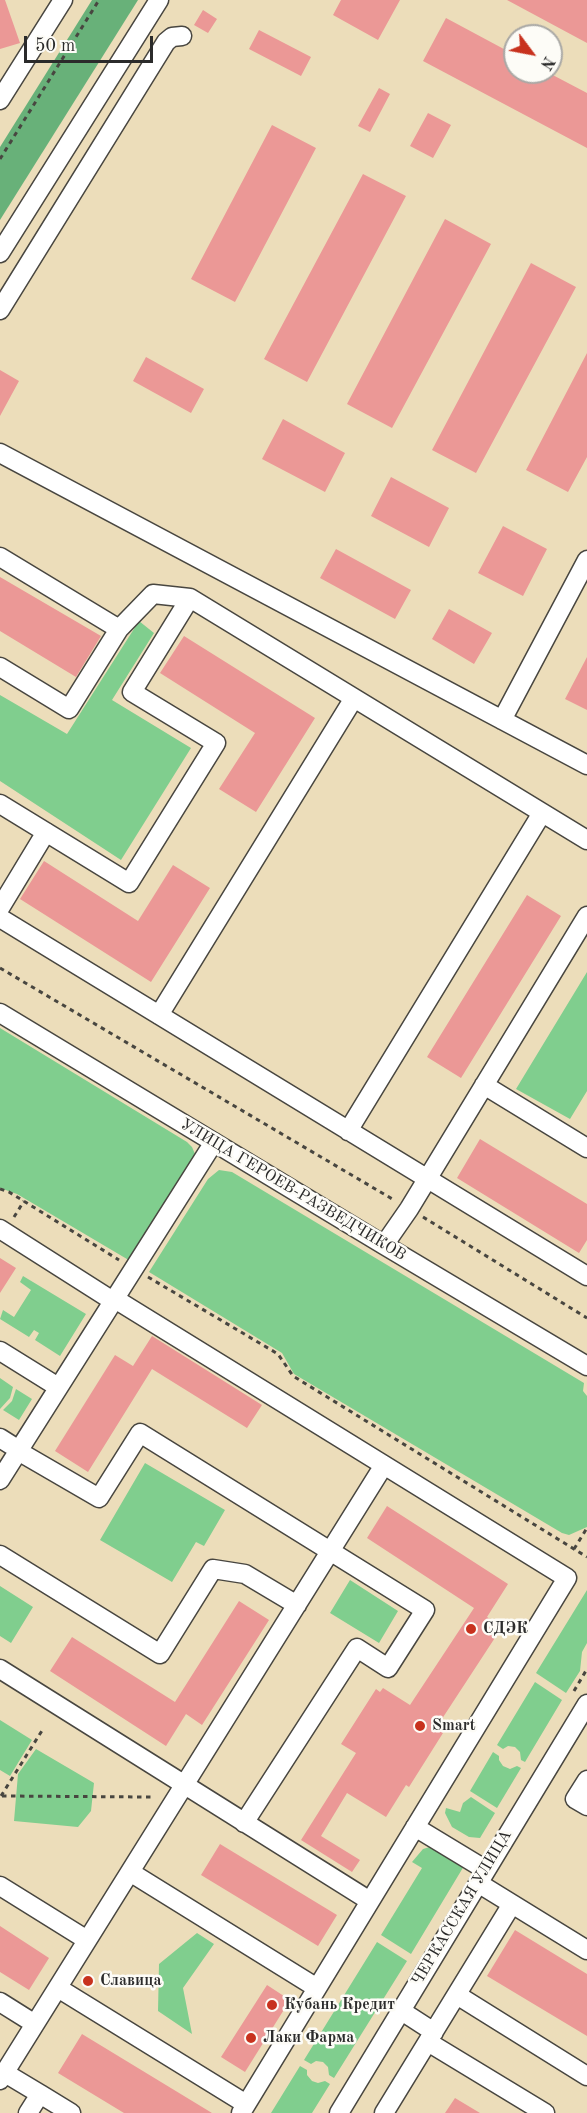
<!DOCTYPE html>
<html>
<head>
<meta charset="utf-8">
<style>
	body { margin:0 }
	#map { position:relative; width:587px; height:2113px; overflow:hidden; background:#ecddba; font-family:"Old Standard TT",serif }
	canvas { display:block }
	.north { position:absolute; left:503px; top:24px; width:60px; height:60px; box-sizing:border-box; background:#fdfcf7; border:2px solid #a9a8a5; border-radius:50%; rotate:122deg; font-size:16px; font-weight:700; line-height:24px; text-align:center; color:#2b2b2b }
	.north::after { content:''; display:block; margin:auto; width:21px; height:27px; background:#c8321e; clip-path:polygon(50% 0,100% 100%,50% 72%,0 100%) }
	.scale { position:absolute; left:24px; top:36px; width:129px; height:27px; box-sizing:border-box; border:3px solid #2b2b2b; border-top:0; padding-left:8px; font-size:18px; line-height:21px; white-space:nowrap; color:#2b2b2b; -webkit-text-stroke:4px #fdfcf7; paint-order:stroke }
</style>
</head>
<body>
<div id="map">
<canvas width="587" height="2113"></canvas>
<div class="north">N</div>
<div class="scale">50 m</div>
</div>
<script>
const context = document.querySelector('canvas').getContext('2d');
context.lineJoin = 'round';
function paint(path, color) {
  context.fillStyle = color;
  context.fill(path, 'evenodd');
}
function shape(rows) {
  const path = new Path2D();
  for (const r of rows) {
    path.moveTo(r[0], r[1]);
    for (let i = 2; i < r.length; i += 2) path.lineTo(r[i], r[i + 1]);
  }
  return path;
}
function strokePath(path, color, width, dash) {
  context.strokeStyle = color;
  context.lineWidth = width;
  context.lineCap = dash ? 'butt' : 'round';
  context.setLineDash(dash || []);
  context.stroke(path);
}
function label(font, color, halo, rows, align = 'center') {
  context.font = font + ' "Old Standard TT",serif';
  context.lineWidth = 5;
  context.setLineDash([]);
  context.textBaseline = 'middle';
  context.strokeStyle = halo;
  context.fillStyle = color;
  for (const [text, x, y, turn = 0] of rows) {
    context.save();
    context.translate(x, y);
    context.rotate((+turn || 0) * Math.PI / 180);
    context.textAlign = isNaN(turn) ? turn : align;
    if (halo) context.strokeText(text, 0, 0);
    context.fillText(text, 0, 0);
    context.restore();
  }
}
paint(shape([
	[139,621,154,633,112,700,191,748,121,860,0,781,0,695,67,734],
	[587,972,587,1091,570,1119,516,1089],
	[0,1028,187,1142,192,1147,195,1154,195,1162,132,1262,17,1194,0,1188],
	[219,1170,232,1172,584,1383,583,1391,587,1396,587,1527,569,1535,562,1533,294,1374,282,1353,149,1272,208,1179],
	[23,1276,86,1314,60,1356,35,1340,39,1333,34,1330,29,1337,0,1319,3,1310,14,1317,31,1290,20,1282],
	[0,1378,13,1387,10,1398,0,1409],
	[16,1389,32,1399,19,1420,3,1410,12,1401],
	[145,1463,225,1510,204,1546,196,1542,172,1582,100,1540],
	[350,1580,398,1611,379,1643,330,1613],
	[0,1586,33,1607,11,1643,0,1636],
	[587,1590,587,1643,582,1652,580,1671,566,1693,536,1673],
	[535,1682,562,1700,525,1762,521,1760,520,1752,515,1747,508,1746,503,1749,497,1745],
	[0,1720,32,1740,10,1776,0,1770],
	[36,1749,94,1783,91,1811,78,1827,14,1821,18,1774],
	[493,1752,499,1756,499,1760,503,1766,510,1769,517,1766,521,1768,497,1808,470,1791],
	[471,1797,495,1813,480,1838,469,1837,452,1827,445,1813,446,1808,460,1812,463,1803],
	[433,1846,464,1866,411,1954,381,1935,422,1868,412,1862,423,1849],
	[197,1933,214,1944,183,1988,192,2034,158,2011,159,1964],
	[377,1942,407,1961,334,2078,329,2075,328,2067,323,2062,316,2061,311,2064,304,2060],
	[300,2066,307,2070,307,2075,312,2081,318,2083,325,2081,330,2084,312,2113,271,2113]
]), '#80ce8e');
paint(shape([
	[92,0,138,0,0,220,0,147]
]), '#68b179');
paint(shape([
	[0,0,5,0,20,43,0,49],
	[341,0,400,0,378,40,333,15],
	[507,0,587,0,587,43],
	[203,10,217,19,208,33,194,25],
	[446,18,515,55,515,72,547,72,587,93,587,148,423,61],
	[259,30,311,57,301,76,249,49],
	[379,88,390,94,370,132,358,126],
	[428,113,451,125,433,158,410,146],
	[272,125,316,148,235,302,191,279],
	[363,174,406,196,307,382,264,359],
	[445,219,491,244,392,428,347,404],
	[531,263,576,287,476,473,432,450],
	[587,353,587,457,568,492,526,470],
	[146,357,204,389,191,413,133,381],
	[0,370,19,381,0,416],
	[283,419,345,453,325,492,262,459],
	[391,477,449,508,429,547,371,516],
	[503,526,547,549,523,596,478,573],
	[336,549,411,590,395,619,320,578],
	[0,577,101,636,76,677,0,631],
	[449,609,492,633,474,664,432,639],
	[184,636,315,718,256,812,219,789,255,733,160,673],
	[587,657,587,710,565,699],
	[44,861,138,921,173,865,210,888,151,982,20,899],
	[527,895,561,916,461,1078,427,1057],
	[480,1139,587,1204,587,1240,579,1253,457,1178],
	[0,1258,16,1268,0,1293],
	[152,1336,262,1405,247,1428,152,1369,88,1472,55,1451,115,1355,133,1366],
	[387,1506,508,1584,487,1617,502,1627,436,1728,443,1733,409,1787,406,1785,386,1817,347,1793,321,1836,360,1860,352,1872,301,1840,356,1753,341,1744,376,1689,380,1692,383,1688,410,1705,474,1608,367,1538],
	[239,1601,269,1620,202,1725,186,1714,166,1746,50,1671,72,1637,175,1702],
	[220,1844,337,1915,318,1946,201,1875],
	[0,1926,49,1958,29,1990,0,1972],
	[515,1930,587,1974,587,2036,487,1976],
	[267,1985,290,2000,245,2072,221,2057],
	[82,2034,212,2113,124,2113,58,2073],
	[455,2098,480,2113,445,2113]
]), '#eb9896');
const minor = shape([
	[0,100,63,0],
	[0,253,159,0],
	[0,310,166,42,172,37,182,36],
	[0,453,587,765],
	[0,557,119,629],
	[0,667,69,709,119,629,153,594,190,598,587,840],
	[502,720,587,560],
	[0,804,129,883,216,743,132,692,190,598],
	[0,908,46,832],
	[0,918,587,1276],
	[0,1013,384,1245,587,1366],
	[159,1015,354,698],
	[484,1085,587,1148],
	[348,1131,542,813],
	[0,1229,113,1301],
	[384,1245,409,1209,587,916],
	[115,1299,567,1578,241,2113],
	[0,1351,58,1387],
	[0,1438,19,1450],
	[18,1451,99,1498,140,1433,425,1610,388,1668,357,1648,244,1823],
	[0,1480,214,1142],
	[0,1555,160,1654,213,1569,245,1574,297,1605],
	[0,1669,370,1901],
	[587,1780,575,1799,587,1806],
	[415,1827,486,1870],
	[130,1872,317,1988],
	[478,1883,587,1950],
	[0,1886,87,1940],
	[58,1988,246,2104],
	[457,1995,587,2076],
	[0,2002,35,2024],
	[400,2010,434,2032],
	[428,2042,545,2113],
	[5,2073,40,2094],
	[0,2080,384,1465],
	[28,2113,40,2094,71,2113],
	[339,2113,587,1704],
	[384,2113,512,1904]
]);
strokePath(minor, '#484640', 21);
strokePath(shape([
	[0,159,99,0],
	[0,968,394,1200],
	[0,1189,9,1192,119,1260],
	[14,1217,24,1201],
	[423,1217,587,1318],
	[148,1277,278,1354,293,1376,587,1557],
	[574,1549,587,1528],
	[574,1691,587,1669],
	[1,1796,43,1729],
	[2,1796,151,1797]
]), '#484640', 3, [4.5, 4.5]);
strokePath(minor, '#fff', 18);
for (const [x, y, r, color] of [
	[471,1629,6,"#c8321e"],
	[420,1726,6,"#c8321e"],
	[88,1981,6,"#c8321e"],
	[272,2005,6,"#c8321e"],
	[251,2038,6,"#c8321e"]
]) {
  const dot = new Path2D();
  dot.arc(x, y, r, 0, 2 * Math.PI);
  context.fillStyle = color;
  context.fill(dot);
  strokePath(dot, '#fdfcf7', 2);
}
label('16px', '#2b2b2b', '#fdfcf7', [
	["УЛИЦА ГЕРОЕВ-РАЗВЕДЧИКОВ",293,1190,31],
	["ЧЕРКАССКАЯ УЛИЦА",462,1908,-59]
]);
label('bold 16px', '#2b2b2b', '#fdfcf7', [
	["СДЭК",483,1629],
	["Smart",432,1726],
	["Славица",100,1981],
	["Кубань Кредит",284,2005],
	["Лаки Фарма",263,2038]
], 'left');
</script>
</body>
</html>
